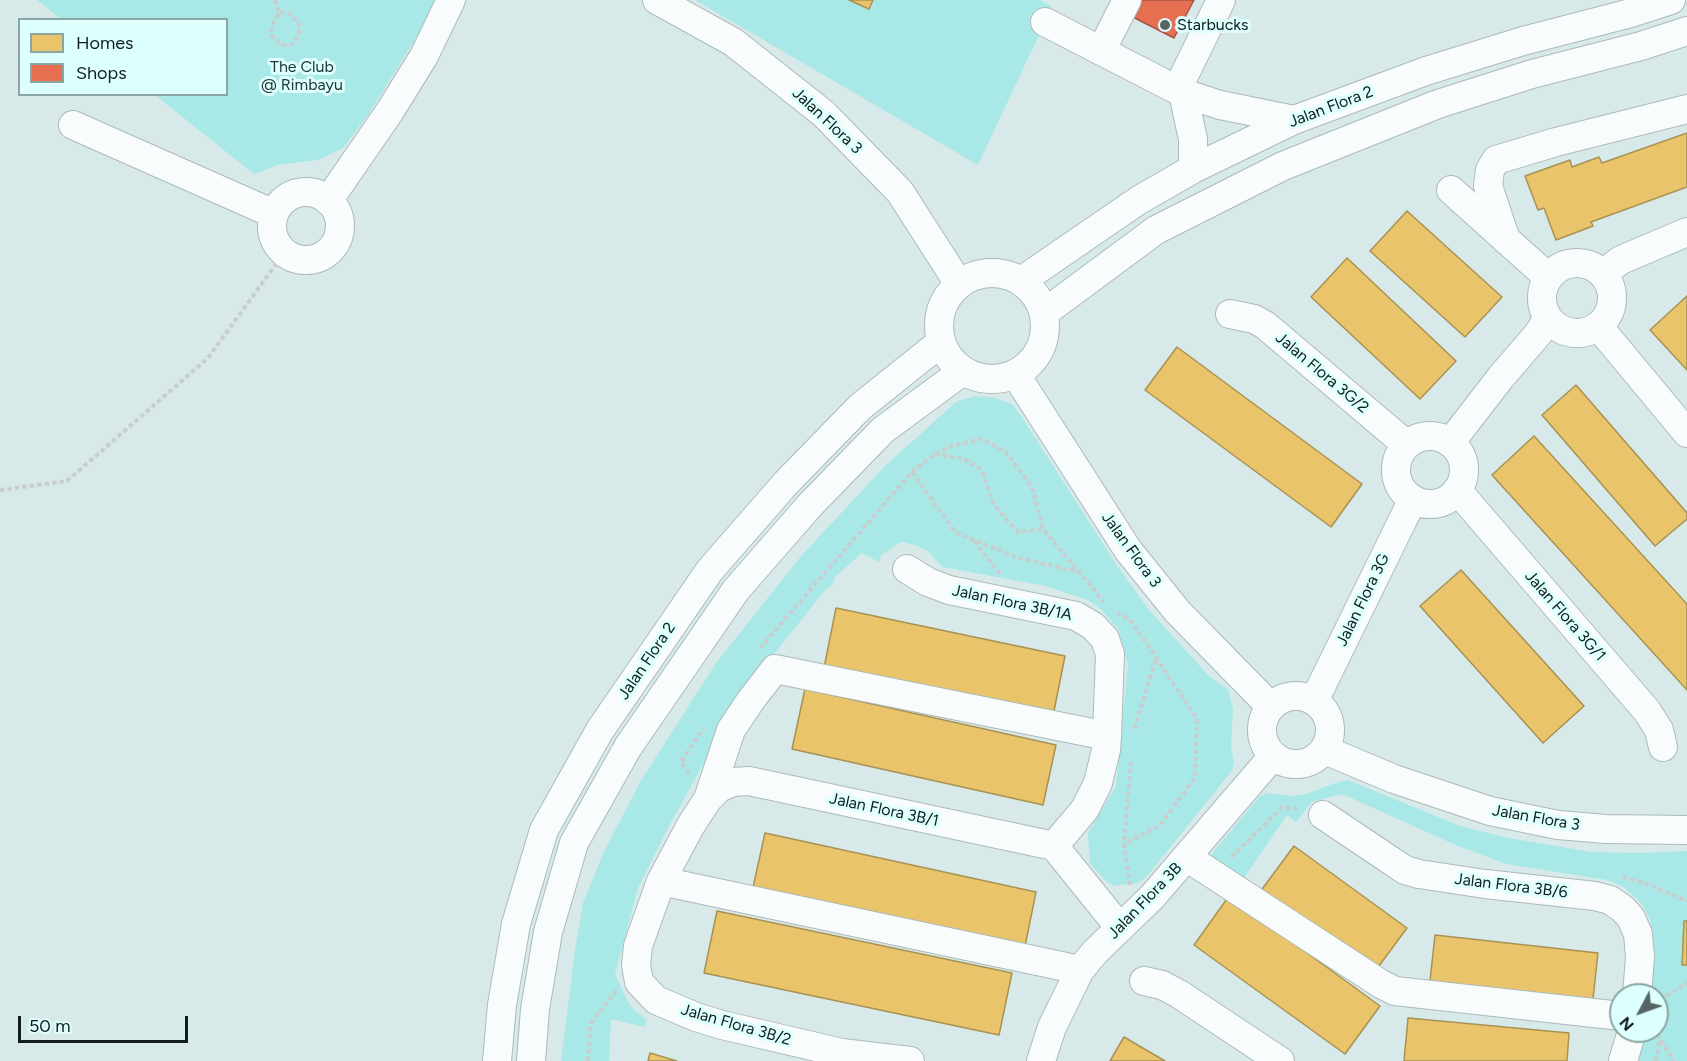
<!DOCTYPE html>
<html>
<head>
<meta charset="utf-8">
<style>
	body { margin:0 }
	#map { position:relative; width:1687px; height:1061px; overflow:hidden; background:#d8e9e9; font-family:Figtree,sans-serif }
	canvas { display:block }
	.legend { position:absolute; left:18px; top:18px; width:210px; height:78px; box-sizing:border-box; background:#ddfffd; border:2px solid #8ba5a3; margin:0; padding:8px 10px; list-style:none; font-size:18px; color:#111d1c }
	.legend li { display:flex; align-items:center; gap:12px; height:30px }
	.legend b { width:30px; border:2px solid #8ba5a3 }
	.north { position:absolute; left:1609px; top:983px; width:60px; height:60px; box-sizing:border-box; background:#ddfffd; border:2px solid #8ba5a3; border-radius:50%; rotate:229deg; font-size:16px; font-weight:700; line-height:24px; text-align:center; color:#111d1c }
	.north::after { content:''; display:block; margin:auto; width:21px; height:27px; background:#576464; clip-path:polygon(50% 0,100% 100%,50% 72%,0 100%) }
	.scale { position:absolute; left:18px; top:1016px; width:170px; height:27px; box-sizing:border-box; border:3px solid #111d1c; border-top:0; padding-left:8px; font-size:18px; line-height:21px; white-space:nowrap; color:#111d1c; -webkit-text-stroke:4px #ddfffd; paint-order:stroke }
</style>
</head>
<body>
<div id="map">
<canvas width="1687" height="1061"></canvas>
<ul class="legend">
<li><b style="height:16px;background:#e9c46a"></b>Homes</li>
<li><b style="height:16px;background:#e76f51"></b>Shops</li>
</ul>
<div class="north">N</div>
<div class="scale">50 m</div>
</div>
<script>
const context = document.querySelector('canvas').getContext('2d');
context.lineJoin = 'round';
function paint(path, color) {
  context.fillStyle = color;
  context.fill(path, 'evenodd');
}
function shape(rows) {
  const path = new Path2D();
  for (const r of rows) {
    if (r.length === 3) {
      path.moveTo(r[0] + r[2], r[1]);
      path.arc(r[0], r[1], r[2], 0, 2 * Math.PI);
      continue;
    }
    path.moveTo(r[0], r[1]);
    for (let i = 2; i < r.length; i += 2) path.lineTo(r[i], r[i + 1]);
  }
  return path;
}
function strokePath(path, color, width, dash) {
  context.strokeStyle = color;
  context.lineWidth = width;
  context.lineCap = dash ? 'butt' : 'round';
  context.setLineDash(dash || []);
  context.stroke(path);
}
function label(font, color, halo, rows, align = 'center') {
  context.font = font + ' Figtree,sans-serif';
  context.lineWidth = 6;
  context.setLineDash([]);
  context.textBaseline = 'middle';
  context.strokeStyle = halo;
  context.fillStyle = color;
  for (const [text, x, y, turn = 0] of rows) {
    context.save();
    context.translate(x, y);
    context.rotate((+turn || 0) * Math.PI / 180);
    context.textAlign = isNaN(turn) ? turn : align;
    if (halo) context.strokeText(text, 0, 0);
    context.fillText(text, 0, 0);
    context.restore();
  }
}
paint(shape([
	[37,0,434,0,424,25,370,112,343,148,318,160,277,165,254,174,155,95,226,94,226,20,61,19],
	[695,0,1040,0,1052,7,978,165],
	[976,396,995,398,1012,404,1023,419,1118,567,1149,610,1209,676,1228,689,1233,709,1231,747,1234,763,1231,772,1147,876,1138,883,1113,886,1105,880,1090,863,1088,833,1116,786,1128,665,1118,629,1102,610,1088,600,1045,586,942,567,928,551,915,545,901,542,881,555,879,562,862,553,835,577,833,585,826,589,743,693,670,824,638,888,615,974,627,1000,633,1009,647,1020,644,1027,611,1019,609,1061,561,1061,575,950,583,903,603,854,640,782,716,663,802,555,886,465,957,401],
	[1348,780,1460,826,1504,837,1591,852,1641,853,1687,851,1687,1061,1635,1061,1644,1031,1657,1031,1657,995,1648,995,1653,964,1650,920,1642,904,1624,887,1607,880,1506,864,1458,846,1342,794,1312,802,1296,822,1287,815,1240,884,1205,862,1260,796,1268,793,1292,796,1306,794,1338,782]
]), '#a8e9e7');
const homes = shape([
	[849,0,873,0,869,9,849,0],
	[1687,133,1687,187,1591,222,1593,226,1556,240,1544,208,1538,210,1525,176,1570,160,1572,167,1599,157,1602,163,1687,133],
	[1407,211,1502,297,1465,337,1370,251,1407,211],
	[1347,258,1456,361,1420,399,1311,297,1347,258],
	[1687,296,1687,370,1650,330,1687,296],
	[1177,347,1362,484,1331,527,1145,390,1177,347],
	[1576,385,1687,513,1687,519,1655,546,1542,415,1576,385],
	[1534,436,1687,604,1687,690,1492,475,1534,436],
	[1461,570,1584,706,1543,743,1420,606,1461,570],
	[836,608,1065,656,1053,716,824,668,836,608],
	[805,689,1056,745,1043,805,792,749,805,689],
	[765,833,1036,892,1024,951,752,892,765,833],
	[1294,846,1407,928,1373,974,1260,892,1294,846],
	[1229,896,1380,1006,1345,1054,1194,945,1229,896],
	[717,911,1012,973,999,1035,704,973,717,911],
	[1684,921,1687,921,1687,965,1682,965,1684,921],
	[1435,935,1598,953,1592,1008,1429,990,1435,935],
	[1408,1018,1569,1033,1567,1061,1404,1061,1408,1018],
	[1124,1037,1165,1061,1110,1061,1124,1037],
	[650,1053,677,1061,648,1061,650,1053]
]);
paint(homes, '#e9c46a');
strokePath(homes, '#a89253', 1.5);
const shops = shape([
	[1132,0,1194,0,1174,38,1125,13,1132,0]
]);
paint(shops, '#e76f51');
strokePath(shops, '#a75641', 1.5);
const minor = shape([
	[657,0,733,42,824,114,900,192,959,284],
	[1045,22,1183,93,1220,105,1294,120],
	[1101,51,1127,0],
	[1177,90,1221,0],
	[1183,93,1193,139,1193,169],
	[73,125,274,214],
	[1451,190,1540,270,1550,276],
	[306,226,34],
	[328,201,390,111,424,56,451,0],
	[1506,240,1488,186,1490,170,1496,160,1556,142,1687,109],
	[1577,298,35],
	[992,326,53],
	[1602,274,1621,260,1687,232],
	[1021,281,1139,200,1193,169,1294,120,1426,71,1523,41,1631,13,1671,0],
	[1044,313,1156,230,1283,166,1438,104,1532,74,1641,46,1687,31],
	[1230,314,1254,319,1265,325,1407,445],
	[1598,326,1687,433],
	[1016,375,1128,550,1177,611,1271,707],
	[1430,470,34],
	[1450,443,1501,377,1538,334,1548,318],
	[1457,490,1647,711,1659,730,1663,747],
	[907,569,928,582,949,590,1076,616,1093,626,1105,639,1110,654,1107,736,1106,750,1098,783,1085,809,1054,846],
	[1296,730,34],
	[1314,701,1413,499],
	[1325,750,1394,779,1490,811,1558,825,1606,829,1687,830],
	[708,799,731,730,751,700,775,669,1107,736],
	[1323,815,1393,862,1405,870,1419,874,1485,884,1595,896,1610,900,1623,909,1631,918,1638,934,1640,957,1637,995],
	[1188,858,1381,984,1395,991,1621,1016],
	[661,881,1080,970],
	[1144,981,1162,985,1179,994,1280,1061],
	[497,1061,502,1005,516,924,544,830,600,730,710,570,786,483,860,407,940,343],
	[531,1061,535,1009,548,932,574,843,628,747,736,590,810,505,883,430,963,371],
	[910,1061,842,1053,722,1025,696,1017,656,1000,639,982,636,965,638,946,661,881,691,825,708,799,719,788,733,782,749,781,1054,846,1120,928],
	[1041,1061,1052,1027,1080,970,1095,952,1152,897,1273,756],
	[1623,1061,1632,1031]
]);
strokePath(minor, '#acbab9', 30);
strokePath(shape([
	[275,0,279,14,271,26,272,36,279,43,287,46,291,45,299,36,299,24,290,14,284,12,279,14],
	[935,454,964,459,982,470,994,505,1018,532,1043,529],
	[912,472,955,532,1015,557,1079,572],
	[0,490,67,481,208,358,284,253],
	[974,541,1001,575],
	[1117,612,1132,622,1197,719,1195,778,1159,826,1124,844],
	[760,648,912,472,935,454,952,446,981,439,1006,452,1032,487,1043,529,1104,602],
	[1134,729,1156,659],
	[689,773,681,762,704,727],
	[1231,857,1282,807,1299,809],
	[1623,877,1647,884,1687,901],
	[1130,885,1124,844,1131,761],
	[1660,1000,1687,983],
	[1657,1034,1674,1061],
	[588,1061,591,1023,617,990],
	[1656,1061,1659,1041]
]), '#c9cdcd', 4, [4.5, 3]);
strokePath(minor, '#f9fcfc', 28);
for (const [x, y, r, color] of [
	[1165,25,6,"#576464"]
]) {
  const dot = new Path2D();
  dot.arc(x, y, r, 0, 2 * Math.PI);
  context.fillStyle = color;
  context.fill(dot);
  strokePath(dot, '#ddfffd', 2);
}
label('16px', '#111d1c', '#ddfffd', [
	["Starbucks",1177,25]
], 'left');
label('16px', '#213837', '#ddfffd', [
	["The Club",302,67],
	["@ Rimbayu",302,85]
]);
label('16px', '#111d1c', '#ddfffd', [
	["Jalan Flora 2",1331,107,-21],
	["Jalan Flora 3",827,121,43],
	["Jalan Flora 3G/2",1322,373,40],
	["Jalan Flora 3",1131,550,54],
	["Jalan Flora 3G",1363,600,-64],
	["Jalan Flora 3B/1A",1012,603,12],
	["Jalan Flora 3G/1",1565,616,49],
	["Jalan Flora 2",647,661,-56],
	["Jalan Flora 3B/1",884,810,12],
	["Jalan Flora 3",1536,818,10],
	["Jalan Flora 3B/6",1511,886,7],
	["Jalan Flora 3B",1145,901,-46],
	["Jalan Flora 3B/2",736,1025,16]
]);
</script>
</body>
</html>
